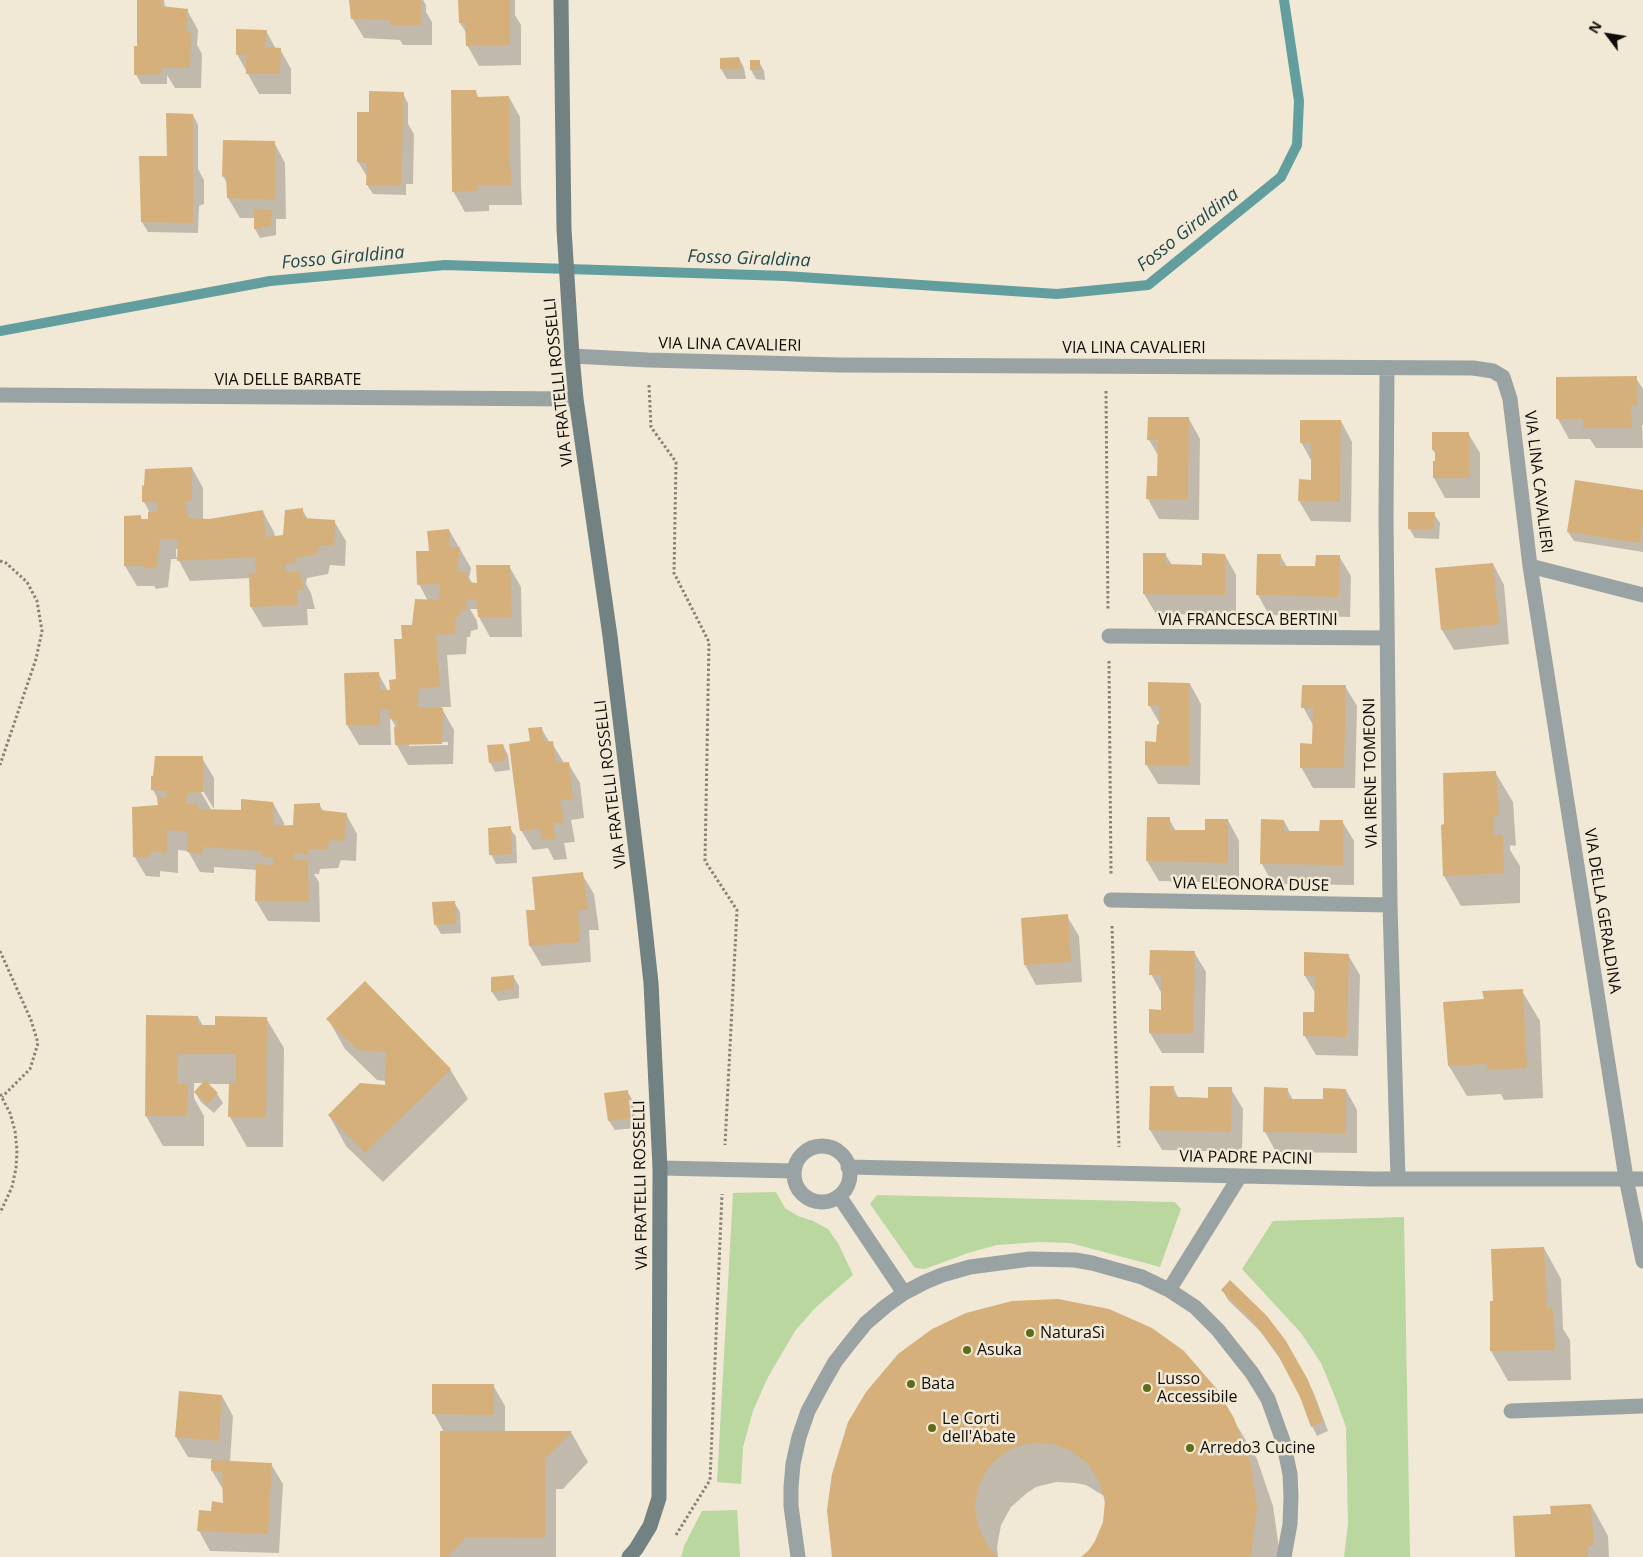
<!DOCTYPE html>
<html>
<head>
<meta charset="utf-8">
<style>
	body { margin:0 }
	#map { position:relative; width:1643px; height:1557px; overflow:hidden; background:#f2e8d6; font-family:"Open Sans",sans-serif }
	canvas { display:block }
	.north { position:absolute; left:1583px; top:10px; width:50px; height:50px; -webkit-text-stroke:4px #f2e8d6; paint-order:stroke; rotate:301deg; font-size:14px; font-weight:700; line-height:20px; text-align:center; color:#100c07 }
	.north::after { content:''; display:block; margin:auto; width:18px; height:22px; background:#100c07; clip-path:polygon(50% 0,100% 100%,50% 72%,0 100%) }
</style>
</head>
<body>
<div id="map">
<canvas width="1643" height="1557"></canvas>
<div class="north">N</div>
</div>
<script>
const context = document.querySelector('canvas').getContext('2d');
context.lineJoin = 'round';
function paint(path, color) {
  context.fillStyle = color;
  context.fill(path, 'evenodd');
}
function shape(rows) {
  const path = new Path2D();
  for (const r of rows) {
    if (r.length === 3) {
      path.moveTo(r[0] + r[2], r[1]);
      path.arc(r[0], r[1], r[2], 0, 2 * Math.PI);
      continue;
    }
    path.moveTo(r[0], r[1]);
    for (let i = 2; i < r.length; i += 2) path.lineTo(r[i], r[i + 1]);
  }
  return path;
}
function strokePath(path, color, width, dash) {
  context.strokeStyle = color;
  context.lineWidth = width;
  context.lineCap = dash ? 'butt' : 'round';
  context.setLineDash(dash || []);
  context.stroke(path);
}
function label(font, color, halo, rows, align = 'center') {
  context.font = font + ' "Open Sans",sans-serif';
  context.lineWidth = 5;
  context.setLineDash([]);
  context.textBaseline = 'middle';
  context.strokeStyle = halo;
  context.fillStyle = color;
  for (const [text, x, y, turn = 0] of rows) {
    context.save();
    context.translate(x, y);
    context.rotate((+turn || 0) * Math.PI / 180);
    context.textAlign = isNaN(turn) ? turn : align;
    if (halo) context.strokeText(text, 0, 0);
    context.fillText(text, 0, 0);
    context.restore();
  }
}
paint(shape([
	[776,1192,785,1208,798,1216,813,1221,828,1229,838,1243,853,1275,815,1308,795,1331,767,1379,753,1411,743,1447,741,1484,717,1482,733,1193],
	[877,1195,1175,1202,1181,1209,1160,1267,1070,1243,1040,1242,997,1245,968,1253,925,1269,915,1268,870,1204],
	[1404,1217,1410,1557,1344,1557,1348,1524,1346,1427,1335,1397,1321,1363,1301,1333,1242,1269,1273,1221],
	[737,1510,740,1557,681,1557,684,1546,702,1511]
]), '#bad7a0');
paint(shape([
	[139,0,164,0,165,9,187,10,198,30,197,45,202,54,201,88,175,88,167,75,167,84,141,84,136,74],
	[351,0,423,0,426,5,426,12,432,22,432,45,403,45,400,40,364,38,352,18],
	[460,0,515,0,515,15,521,25,521,65,479,66,467,45,467,34,460,23],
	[266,31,276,49,280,49,291,69,291,94,259,94,237,54],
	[739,58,744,68,746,79,727,79,721,69],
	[759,62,764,71,765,80,756,79,751,70],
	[475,91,479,98,509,97,520,117,521,185,522,205,489,205,489,211,465,212,453,191],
	[403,94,408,103,408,124,414,134,413,184,406,184,406,195,373,194,367,185,368,178,358,162,370,113],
	[193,115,198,125,198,169,204,180,204,204,199,206,198,233,148,232,142,222],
	[224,141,274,142,285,163,286,219,276,219,276,235,260,238,255,229,255,218,240,218,228,198,227,183,223,176],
	[1636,378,1643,389,1643,425,1642,425,1643,448,1596,448,1590,439,1569,439,1558,419],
	[1189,419,1200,439,1199,520,1159,519,1148,499,1159,478,1159,457,1149,440],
	[1341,421,1352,442,1351,522,1311,521,1299,501,1300,480,1312,481,1312,462,1301,442],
	[1468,433,1480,453,1480,498,1445,498,1434,478,1434,462,1437,462,1437,456,1433,450],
	[192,468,203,488,203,520,263,512,274,532,275,536,284,536,302,509,308,520,334,521,346,541,345,566,330,565,328,574,307,578,306,584,311,593,315,609,307,609,308,625,263,627,251,607,251,578,190,581,178,559,171,559,168,587,156,589,154,586,137,586,125,566,140,516,142,520,149,520,150,513,144,502],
	[176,549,179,549,178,557,176,557],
	[1643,491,1643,552,1574,541,1568,532],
	[1434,514,1440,523,1439,539,1415,538,1409,528],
	[449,530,471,568,469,578,473,584,478,585,509,566,521,587,522,637,490,637,479,617,479,609,470,609,477,621,478,629,471,631,470,637,467,637,466,654,447,655,451,707,441,707,454,730,453,764,408,765,396,744,396,727,390,717,391,745,359,745,347,725,378,673,388,691,392,691,397,680,404,640,428,601,419,584,430,552],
	[448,742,448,745,409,746,409,743],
	[1165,554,1172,565,1203,566,1225,555,1236,575,1236,615,1156,614,1144,594],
	[1258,555,1280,555,1287,567,1317,567,1339,556,1351,576,1350,617,1269,615,1258,595],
	[1493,564,1504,585,1509,644,1454,650,1442,630],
	[1190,684,1201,704,1200,785,1158,784,1146,764,1158,743,1160,724,1149,705],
	[1345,686,1357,706,1355,788,1313,788,1301,767,1314,745,1314,727,1303,707],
	[541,728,550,743,552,743,564,763,568,763,580,783,584,818,571,820,575,842,564,843,567,859,554,860,548,848,533,850,521,830,531,742],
	[503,745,508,755,510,770,495,772,490,762],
	[202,758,214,778,214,809,200,786,198,787,212,811,242,811,273,803,284,823,284,827,294,826,319,804,324,812,346,814,357,834,356,861,341,860,338,868,320,869,319,874,314,874,319,882,320,922,268,921,256,901,257,870,214,867,214,873,200,872,188,851,178,850,178,873,160,871,160,877,146,876,134,856,159,806,159,801,153,790],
	[1495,772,1513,802,1516,846,1510,845,1510,850,1520,866,1520,903,1461,906,1444,876,1442,826],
	[1148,819,1169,819,1176,831,1206,832,1228,820,1239,841,1239,883,1159,881,1147,861],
	[1284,821,1290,832,1321,833,1342,821,1354,841,1354,885,1273,884,1262,864],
	[510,828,516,837,517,863,496,864,491,854],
	[582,874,594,894,599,930,589,930,591,962,542,966,530,946,537,912],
	[454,902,460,912,461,933,441,934,435,924],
	[1067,916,1079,936,1082,982,1036,985,1025,965],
	[1194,952,1206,972,1204,1053,1162,1053,1150,1033,1162,1011,1162,994,1151,974],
	[1305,954,1348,955,1360,975,1358,1056,1316,1055,1304,1035,1315,1013,1316,994,1305,976],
	[513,976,519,986,519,998,498,1001,492,992],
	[1522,991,1540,1021,1543,1098,1504,1100,1501,1094,1467,1096,1449,1066,1485,1000],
	[147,1016,198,1017,203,1026,216,1026,266,1018,284,1048,283,1147,247,1147,230,1117,230,1084,207,1084,217,1094,223,1103,214,1113,201,1102,195,1092,204,1083,194,1083,194,1098,204,1116,204,1146,163,1146,146,1116],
	[328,1019,450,1069,468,1099,383,1182,346,1146,329,1115,386,1086,386,1081,377,1080,345,1049],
	[1173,1087,1179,1099,1209,1099,1231,1089,1243,1109,1242,1152,1162,1150,1150,1130],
	[1287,1089,1293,1100,1324,1101,1346,1090,1357,1110,1357,1153,1276,1152,1265,1132],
	[627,1091,633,1101,636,1128,615,1130,609,1121],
	[628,1100,630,1100,633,1124,631,1124],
	[1544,1248,1561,1279,1563,1329,1570,1340,1571,1380,1508,1381,1491,1351,1494,1302],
	[1223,1291,1285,1342,1313,1391,1328,1431,1317,1436,1312,1426,1301,1396,1286,1367,1260,1331,1228,1300],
	[434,1385,493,1385,505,1406,505,1432,571,1432,588,1462,563,1489,556,1489,556,1557,441,1557,444,1432,434,1414],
	[222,1396,233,1416,230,1462,271,1464,283,1484,279,1553,210,1551,199,1531,200,1511,212,1512,225,1504,224,1491,212,1471,212,1459,188,1457,176,1437],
	[1233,1419,1257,1459,1273,1506,1279,1548,1278,1557,1082,1557,1090,1551,1101,1533,1106,1512,1104,1496,1086,1485,1075,1483,1056,1482,1036,1487,1027,1493,1011,1507,1001,1525,997,1547,998,1557,834,1557,850,1423],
	[1591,1505,1608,1536,1609,1557,1516,1557,1553,1515]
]), '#0003');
strokePath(shape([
	[0,331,270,281,445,265,785,276,1057,294,1148,285,1281,177,1297,145,1299,101,1284,0]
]), '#639e9e', 10);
paint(shape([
	[137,0,161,0,161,6,188,9,186,32,191,33,190,68,162,68,162,74,134,75,134,46,137,46],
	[349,0,421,0,421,25,390,25,390,20,351,19],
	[458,0,510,0,510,45,466,46,465,23,459,23],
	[236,29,267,30,265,47,281,48,280,74,246,74,246,54,236,55],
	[739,57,741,69,720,69,720,58],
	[750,60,760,60,760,70,750,70],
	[451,90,476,90,477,97,509,96,510,164,512,185,478,185,478,191,452,192],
	[369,91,404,92,401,186,366,185,367,163,357,162,357,112,369,112],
	[166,113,193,114,193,223,141,222,139,156,167,156],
	[223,140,275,141,275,200,227,198,226,175,222,177],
	[254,209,272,210,271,226,254,229],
	[1637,376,1637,405,1631,405,1632,428,1583,428,1583,419,1556,419,1556,377],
	[1148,417,1189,417,1188,500,1146,499,1147,476,1157,476,1158,440,1147,440],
	[1300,420,1341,420,1340,502,1298,501,1299,479,1311,480,1311,443,1300,443],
	[1432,432,1469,432,1470,478,1433,478,1433,461,1435,461,1435,450,1432,450],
	[192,467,192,501,185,502,188,518,209,519,263,510,266,537,283,535,285,510,303,508,303,518,335,520,334,546,319,546,317,554,296,558,295,563,286,564,286,573,300,571,304,590,297,590,298,605,250,607,249,573,256,573,255,557,177,561,178,539,160,539,157,567,143,569,143,566,124,566,124,516,141,515,141,519,148,519,148,512,158,512,158,502,142,502,142,485,144,486,145,469],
	[1575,480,1643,490,1643,522,1640,543,1567,532],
	[1408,512,1435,512,1434,529,1408,529],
	[449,529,450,547,460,547,457,571,468,573,468,582,477,583,476,565,510,565,512,617,478,617,476,599,466,600,467,609,460,611,459,617,456,617,455,634,436,635,440,687,418,689,418,707,443,708,442,744,395,745,394,727,398,726,398,721,390,719,389,709,380,709,380,725,346,725,344,673,379,672,380,690,390,690,389,680,396,679,394,639,402,639,401,625,412,625,415,599,439,600,440,584,417,585,416,551,429,551,427,531],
	[1143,553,1166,553,1166,564,1202,565,1202,553,1225,554,1225,595,1143,594],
	[1257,554,1281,554,1280,566,1315,566,1316,555,1340,555,1339,597,1256,595],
	[1493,563,1499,624,1441,630,1435,568],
	[1148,682,1190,683,1189,766,1145,765,1145,741,1156,742,1157,725,1159,724,1159,706,1148,706],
	[1302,685,1346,685,1344,768,1300,768,1300,743,1312,744,1313,708,1301,708],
	[542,727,544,742,553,741,556,763,569,762,573,799,560,800,564,823,553,823,556,839,542,840,540,828,520,831,509,744,530,741,528,728],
	[503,744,506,760,489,763,487,745],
	[155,756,203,756,203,792,187,793,186,804,198,803,198,809,241,810,241,799,273,802,274,826,293,825,294,804,320,803,320,810,347,813,344,841,330,840,327,849,309,849,308,855,294,853,293,860,308,860,309,902,255,901,256,864,274,865,274,858,262,857,262,851,203,847,203,854,187,852,187,832,167,830,167,853,149,851,149,858,133,857,132,807,158,805,157,797,167,798,166,791,151,790,151,776,153,776],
	[1496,771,1499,816,1494,815,1494,835,1503,835,1504,873,1443,876,1441,825,1444,824,1443,773],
	[1147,817,1170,817,1170,830,1205,830,1205,819,1228,819,1228,863,1146,861],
	[1261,819,1284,820,1284,831,1319,831,1320,820,1343,820,1343,865,1260,864],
	[511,826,512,854,489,855,488,828],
	[583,872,588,910,578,910,580,942,529,946,526,910,535,910,532,877],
	[455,901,456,924,434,925,432,902],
	[1068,914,1071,962,1024,965,1021,918],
	[1150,950,1195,951,1193,1033,1149,1033,1149,1009,1161,1010,1161,975,1149,975],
	[1304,952,1349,954,1347,1037,1303,1036,1303,1012,1314,1012,1315,976,1304,976],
	[514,975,514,989,491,992,491,977],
	[365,981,451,1069,365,1153,328,1115,360,1083,385,1085,386,1052,358,1050,326,1019],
	[1523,989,1527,1068,1486,1070,1487,1064,1448,1066,1443,1002,1484,999,1482,991],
	[146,1015,198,1016,198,1025,215,1025,215,1016,267,1017,266,1117,228,1117,229,1083,236,1083,236,1054,178,1054,177,1084,188,1084,187,1116,145,1116],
	[205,1080,218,1093,207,1104,194,1092],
	[1150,1086,1174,1086,1173,1097,1189,1097,1208,1098,1208,1087,1232,1087,1231,1132,1149,1130],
	[1264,1087,1288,1088,1287,1099,1323,1099,1323,1088,1346,1089,1346,1133,1263,1132],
	[628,1090,631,1118,608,1121,604,1093],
	[1544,1247,1547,1308,1553,1309,1555,1350,1490,1351,1490,1301,1493,1301,1491,1249],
	[1230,1280,1267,1316,1286,1341,1308,1380,1323,1421,1311,1427,1300,1397,1278,1355,1253,1321,1221,1290],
	[1058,1299,1109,1309,1152,1328,1184,1351,1216,1388,1234,1418,1251,1465,1257,1507,1251,1557,1081,1557,1089,1550,1095,1541,1103,1522,1105,1501,1099,1481,1088,1464,1071,1451,1052,1444,1033,1443,1013,1448,1004,1453,989,1467,979,1485,975,1506,978,1526,987,1545,998,1557,832,1557,827,1510,832,1474,848,1422,866,1392,898,1354,932,1329,966,1313,1012,1301],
	[432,1384,494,1384,494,1415,432,1414],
	[179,1391,222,1395,219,1441,175,1437],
	[440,1431,572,1431,545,1459,545,1538,466,1537,447,1557,440,1557],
	[211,1460,272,1463,268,1534,197,1531,199,1510,211,1511,212,1501,223,1503,222,1472,211,1471],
	[1591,1504,1594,1546,1588,1546,1588,1557,1515,1557,1513,1516,1551,1514,1550,1506]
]), '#d5b07a');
strokePath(shape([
	[649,385,651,427,676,462,674,573,709,642,705,861,737,910,725,1145],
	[1106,391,1108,610],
	[0,561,6,563,27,582,37,601,42,631,36,659,0,765],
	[1109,661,1111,875],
	[1112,926,1119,1147],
	[0,951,31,1020,38,1043,30,1069,2,1097],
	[0,1094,10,1113,15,1131,17,1150,16,1168,12,1187,0,1213],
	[676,1535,710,1480,722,1194]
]), '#898175', 3, [2.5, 2.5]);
strokePath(shape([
	[572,356,648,360,840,365,1473,368,1493,371,1503,377,1510,399,1530,566,1626,1178,1643,1261],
	[1387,368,1386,517,1390,905,1398,1178],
	[0,395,576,399],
	[1530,566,1643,595],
	[1109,636,1387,638],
	[1111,900,1390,905],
	[822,1174,28],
	[848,1167,1373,1179,1643,1179],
	[660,1168,794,1171],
	[839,1196,904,1293],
	[1169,1290,1240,1176],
	[1511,1411,1643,1406],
	[798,1557,791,1506,791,1487,793,1464,799,1437,808,1411,822,1385,835,1362,849,1344,866,1323,886,1306,904,1293,925,1282,942,1275,970,1267,1030,1259,1075,1260,1092,1263,1142,1277,1169,1290,1195,1307,1218,1330,1252,1373,1268,1399,1283,1441,1290,1474,1291,1497,1290,1524,1284,1557]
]), '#99a3a3', 15);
strokePath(shape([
	[561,0,564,229,572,356,576,399,610,636,642,901,651,983,660,1168,659,1498,650,1526,636,1549,629,1557]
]), '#728182', 15);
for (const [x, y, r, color] of [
	[1030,1333,5,"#5d6d18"],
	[967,1350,5,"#5d6d18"],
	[911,1384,5,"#5d6d18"],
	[1147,1388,5,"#5d6d18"],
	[932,1428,5,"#5d6d18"],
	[1190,1448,5,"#5d6d18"]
]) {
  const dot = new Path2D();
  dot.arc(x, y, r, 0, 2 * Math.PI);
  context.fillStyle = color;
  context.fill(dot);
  strokePath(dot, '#f2e8d6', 2);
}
label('16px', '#100c07', '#f2e8d6', [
	["VIA LINA CAVALIERI",730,345,1],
	["VIA LINA CAVALIERI",1134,348],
	["VIA DELLE BARBATE",288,380],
	["VIA FRATELLI ROSSELLI",559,382,-96],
	["VIA LINA CAVALIERI",1538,482,83],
	["VIA FRANCESCA BERTINI",1248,620],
	["VIA IRENE TOMEONI",1371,773,-91],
	["VIA FRATELLI ROSSELLI",611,784,-97],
	["VIA ELEONORA DUSE",1251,885,1],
	["VIA DELLA GERALDINA",1602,911,81],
	["VIA PADRE PACINI",1246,1158,1],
	["VIA FRATELLI ROSSELLI",641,1185,-91]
]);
label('16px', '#100c07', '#f2e8d6', [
	["NaturaSì",1040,1333],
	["Asuka",977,1350],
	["Lusso",1157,1379],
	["Accessibile",1157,1397],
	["Bata",921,1384],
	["Le Corti",942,1419],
	["dell'Abate",942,1437],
	["Arredo3 Cucine",1200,1448]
], 'left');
label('italic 18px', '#224a4c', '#f2e8d6', [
	["Fosso Giraldina",1188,230,-38],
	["Fosso Giraldina",343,258,-5],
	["Fosso Giraldina",749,259,2]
]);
</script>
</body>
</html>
